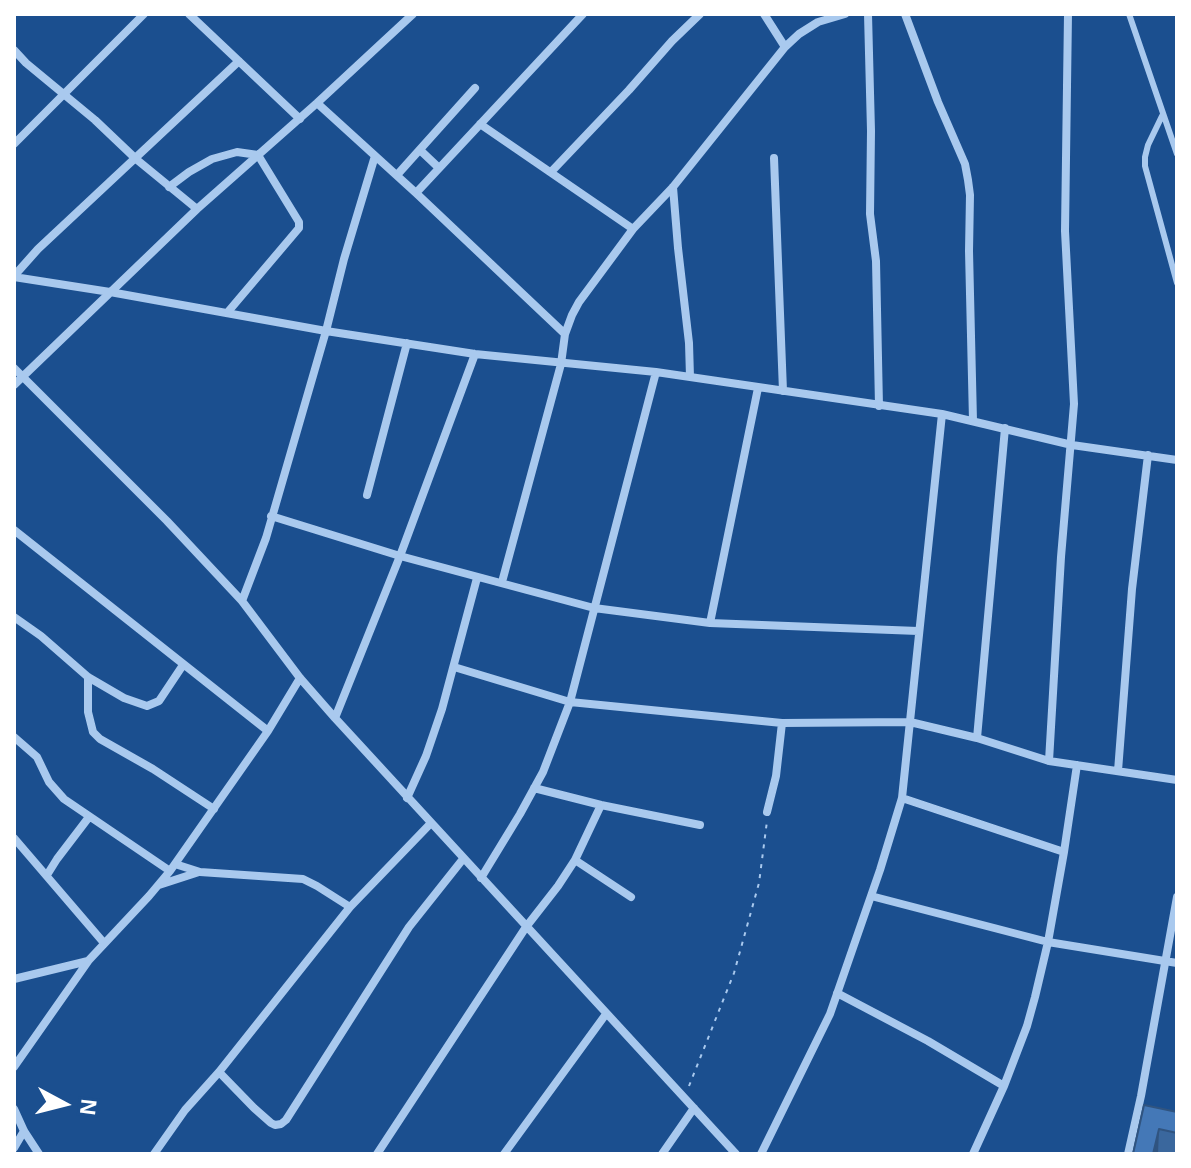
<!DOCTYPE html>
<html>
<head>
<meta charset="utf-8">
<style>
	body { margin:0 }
	#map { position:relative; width:1191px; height:1168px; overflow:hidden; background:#1b4f8f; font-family:Helvetica,sans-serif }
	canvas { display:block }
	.frame { position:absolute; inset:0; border:16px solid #fff; pointer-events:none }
	.north { position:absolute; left:24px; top:1064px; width:80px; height:80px; -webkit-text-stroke:6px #1b4f8f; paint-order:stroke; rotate:97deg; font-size:22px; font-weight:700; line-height:32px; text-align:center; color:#fff }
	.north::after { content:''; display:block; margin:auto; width:28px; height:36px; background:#fff; clip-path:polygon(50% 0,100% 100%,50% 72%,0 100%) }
</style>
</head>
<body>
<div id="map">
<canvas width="1191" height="1168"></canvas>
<div class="frame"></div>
<div class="north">N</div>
</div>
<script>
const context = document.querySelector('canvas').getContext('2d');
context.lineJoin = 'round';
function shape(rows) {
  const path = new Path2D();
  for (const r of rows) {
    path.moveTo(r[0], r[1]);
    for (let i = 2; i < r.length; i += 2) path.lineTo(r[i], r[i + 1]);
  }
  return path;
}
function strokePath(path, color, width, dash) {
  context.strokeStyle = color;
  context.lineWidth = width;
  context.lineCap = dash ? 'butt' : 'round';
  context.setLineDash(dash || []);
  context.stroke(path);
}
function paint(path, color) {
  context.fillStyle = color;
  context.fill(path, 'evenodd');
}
strokePath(shape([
	[689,1086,734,973,759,883,767,821]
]), '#a9c9ee', 2, [4, 6]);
strokePath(shape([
	[1129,14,1177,154],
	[1162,116,1148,145,1145,157,1145,166,1177,283]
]), '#a9c9ee', 6);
strokePath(shape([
	[189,14,300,119],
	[868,14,871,131,870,214,876,261,879,406],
	[905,14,938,102,965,164,968,180,970,195,969,251,973,421],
	[785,47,799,34,818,22,845,14],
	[14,50,26,63,95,120,136,159,197,209],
	[317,103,416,193,565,334],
	[480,124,633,229],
	[14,144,144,14],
	[420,150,439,168],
	[774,158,783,391],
	[551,172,629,90,672,41,700,14],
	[397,175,475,88],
	[169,187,189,172,212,159,237,152,258,155,299,222,299,228,227,313],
	[673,187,678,248,689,343,690,377],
	[416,193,583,14],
	[14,276,38,249,239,61],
	[14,277,110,292,326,331,475,354,656,372,942,414,1072,445,1177,460],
	[14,368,167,521,242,601,300,678,335,718,736,1154],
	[14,385,197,209,317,103,413,14],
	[367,495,407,343],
	[271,516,400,556,594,608,710,623,918,631],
	[14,530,268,731],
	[502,582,561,364,565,334,572,315,579,302,633,229,673,187,785,47,764,14],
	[242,601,266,538,326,331,344,259,375,156],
	[14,617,41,636,88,677,124,698,147,706,159,701,183,665],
	[710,623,758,388],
	[454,667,570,702,782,723,910,722,977,738,1049,761,1177,780],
	[88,677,88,712,93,732,100,739,153,769,214,809],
	[335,718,400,556,475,354],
	[14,737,37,757,49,782,64,799,170,871],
	[977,738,1005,428],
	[1049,761,1061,557,1074,404,1065,231,1068,14],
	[1118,771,1132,589,1148,455],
	[534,788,601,805,700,825],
	[407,798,426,756,442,709,477,578],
	[902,798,1064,852],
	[767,812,776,776,782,723],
	[14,838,104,943],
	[575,860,631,897],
	[175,864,200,872,303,879,317,886,350,907],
	[47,875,57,859,89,817],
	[481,878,520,814,543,772,570,702,656,372],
	[159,885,199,872],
	[871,896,1048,942,1177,963],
	[14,979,88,961],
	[837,993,928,1041,1004,1086],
	[14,1067,89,960,149,896,170,871,268,731,300,678],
	[219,1072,254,1108,271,1123,275,1125,281,1124,286,1120,409,927,463,859],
	[14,1109,24,1131,39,1154],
	[14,1148,24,1131],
	[154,1154,185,1110,219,1072,350,907,431,823],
	[377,1154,526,927,558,886,575,860,601,805],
	[504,1154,606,1014],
	[662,1154,694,1108],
	[761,1154,830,1014,880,870,902,798,942,414],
	[973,1154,1004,1086,1027,1026,1035,997,1048,942,1064,852,1077,765],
	[1128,1154,1141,1096,1177,897]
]), '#a9c9ee', 8);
paint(shape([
	[1177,1112,1177,1154,1159,1152,1158,1154,1133,1154]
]), '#3a679d');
paint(shape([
	[1159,1129,1158,1154,1153,1154]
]), '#305480');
const building = shape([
	[1144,1105,1177,1112,1177,1133,1159,1129,1153,1154,1133,1154,1144,1105]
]);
paint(building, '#4478b7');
strokePath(building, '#305480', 2);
</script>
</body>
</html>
